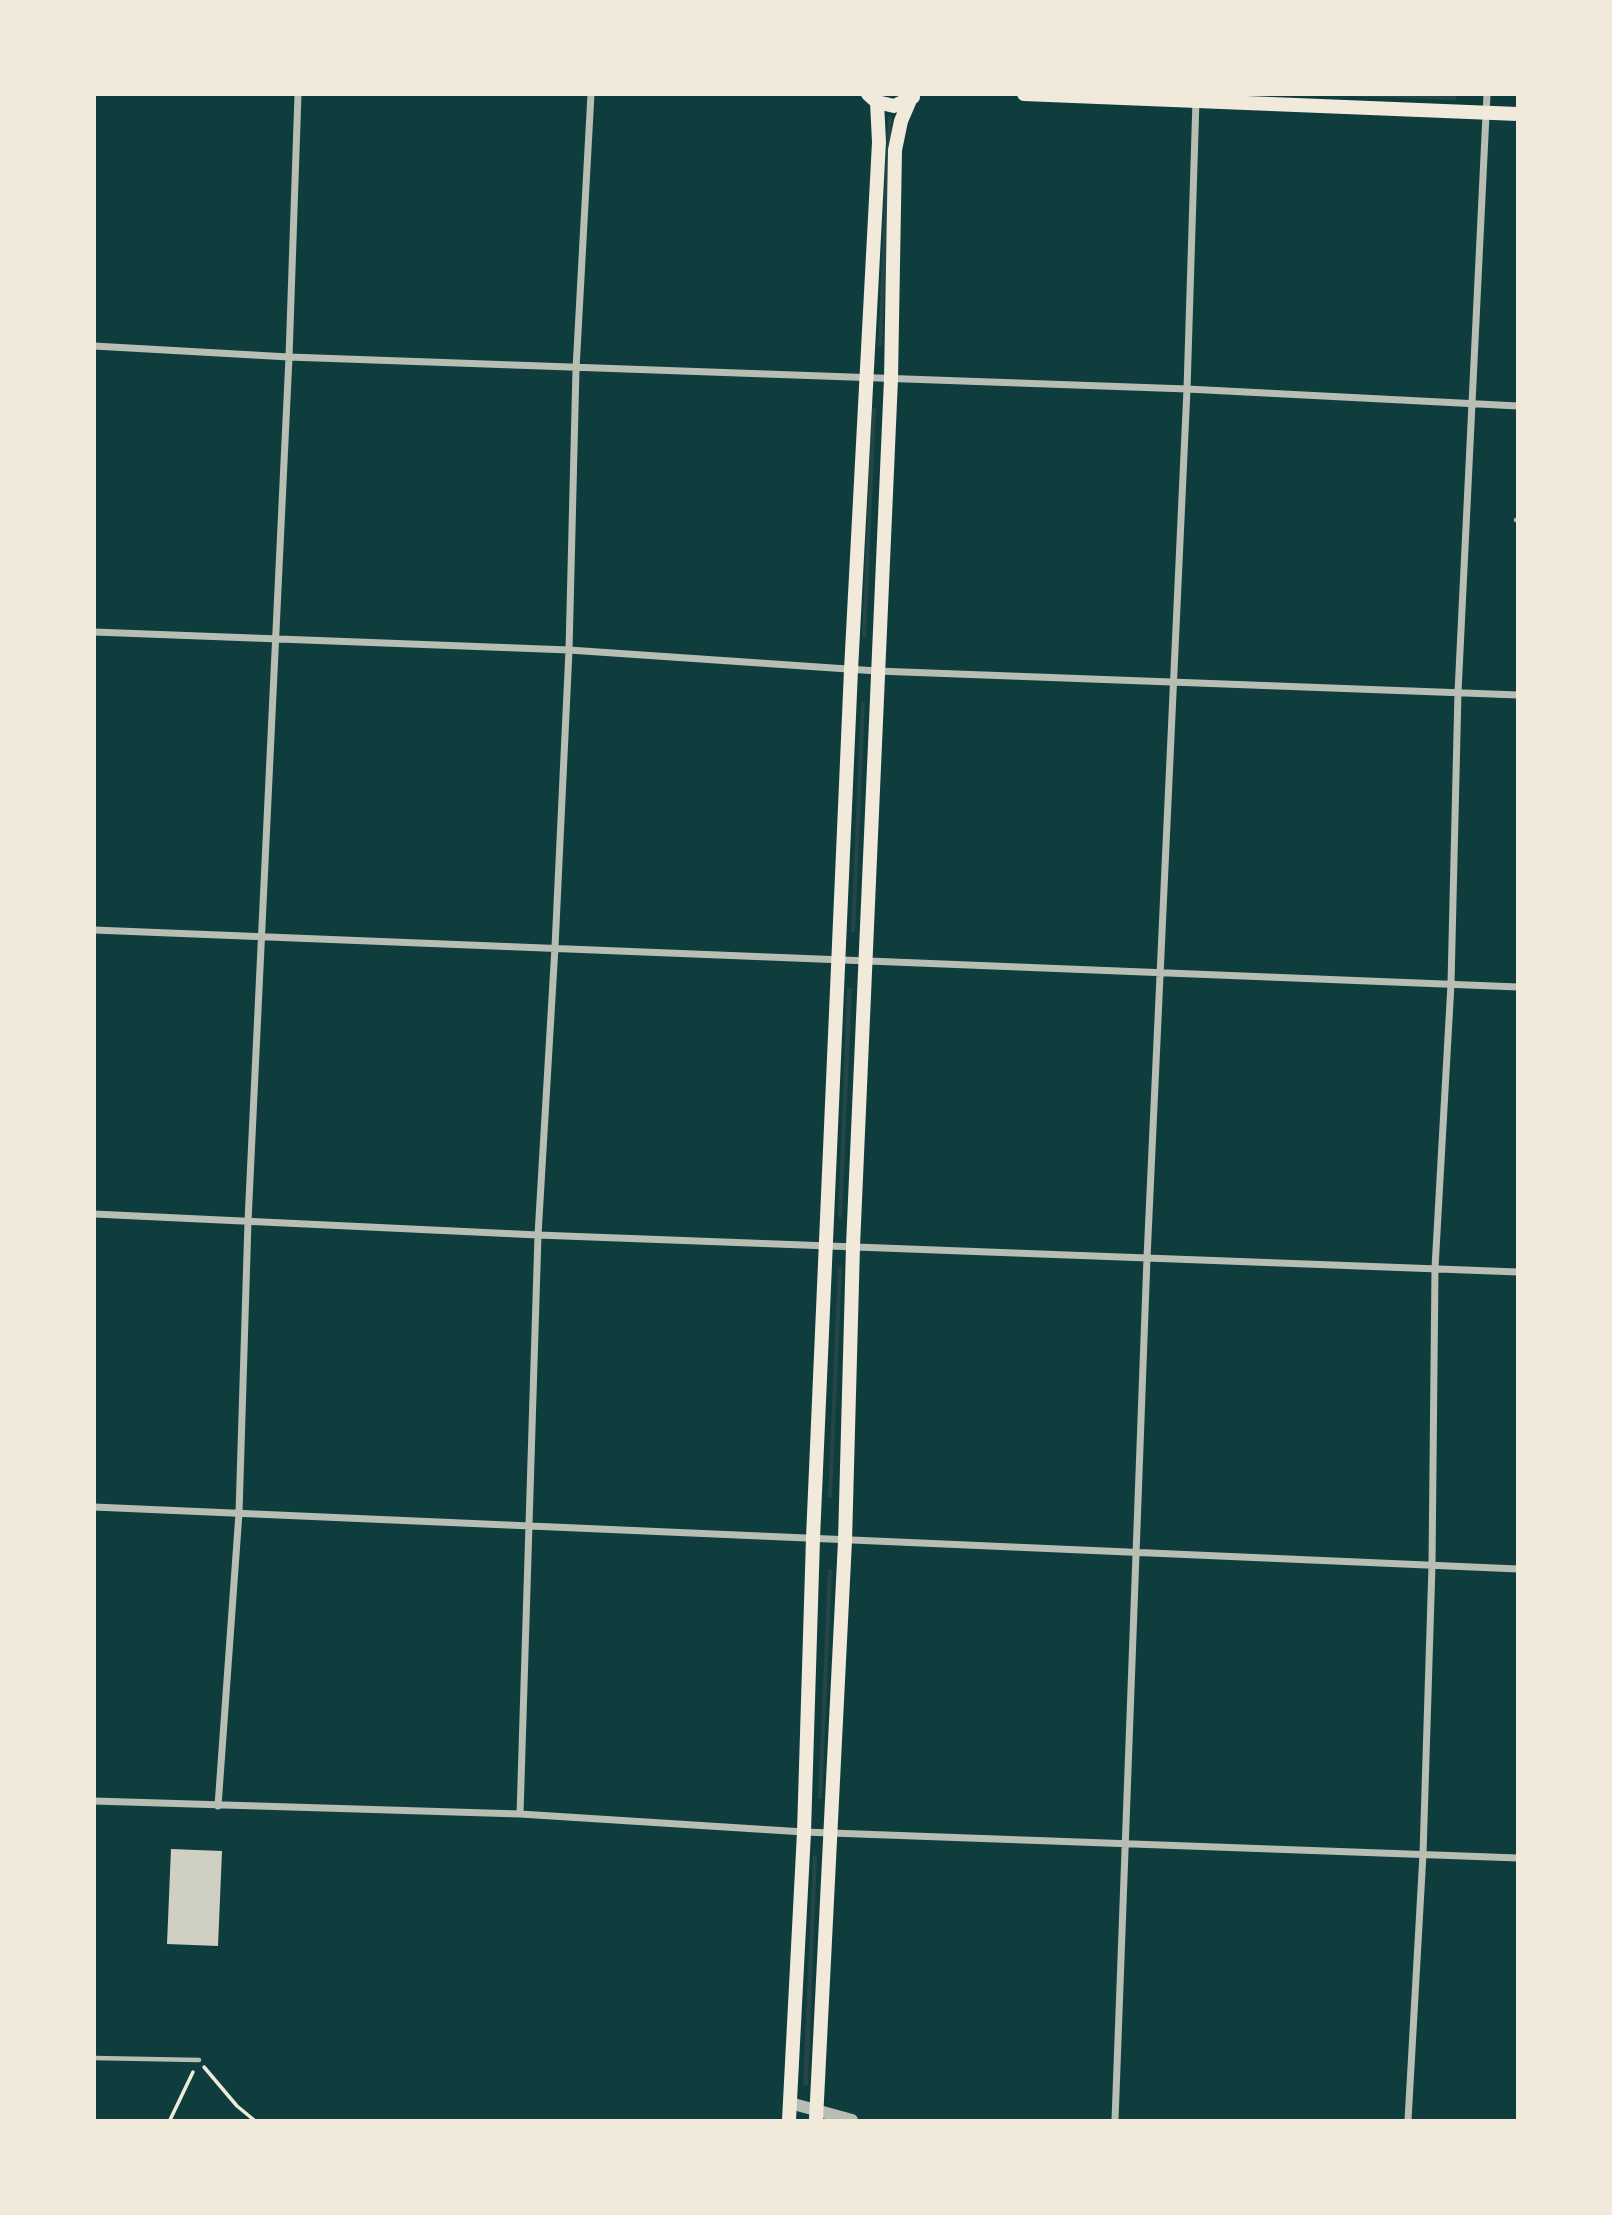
<!DOCTYPE html>
<html>
<head>
<meta charset="utf-8">
<style>
	body { margin:0 }
	#map { position:relative; width:1612px; height:2215px; overflow:hidden; background:#0f3d3e; font-family:Ubuntu,sans-serif }
	canvas { display:block }
	.frame { position:absolute; inset:0; border:96px solid #f1e9da; pointer-events:none }
</style>
</head>
<body>
<div id="map">
<canvas width="1612" height="2215"></canvas>
<div class="frame"></div>
</div>
<script>
const context = document.querySelector('canvas').getContext('2d');
context.lineJoin = 'round';
function paint(path, color) {
  context.fillStyle = color;
  context.fill(path, 'evenodd');
}
function shape(rows) {
  const path = new Path2D();
  for (const r of rows) {
    path.moveTo(r[0], r[1]);
    for (let i = 2; i < r.length; i += 2) path.lineTo(r[i], r[i + 1]);
  }
  return path;
}
function strokePath(path, color, width, dash) {
  context.strokeStyle = color;
  context.lineWidth = width;
  context.lineCap = dash ? 'butt' : 'round';
  context.setLineDash(dash || []);
  context.stroke(path);
}
paint(shape([
	[1410,95,1456,96,1456,100,1320,95],
	[888,116,892,117,882,346,878,346],
	[872,408,876,408,866,638,862,637],
	[861,702,865,702,855,932,851,932],
	[847,988,852,988,842,1217,838,1217],
	[838,1267,842,1267,832,1497,828,1497],
	[828,1569,832,1569,822,1799,818,1799],
	[813,1855,817,1856,808,2085,803,2085]
]), '#244646');
paint(shape([
	[171,1849,222,1851,218,1946,167,1944]
]), '#cfcfc3');
strokePath(shape([
	[204,2067,237,2106,254,2120],
	[170,2120,193,2072]
]), '#f1e9da', 3.5);
strokePath(shape([
	[1516,520,1518,520],
	[94,2058,199,2060]
]), '#b8beb3', 4.5);
strokePath(shape([
	[94,346,289,357,1187,389,1518,406],
	[94,632,569,650,877,671,1518,695],
	[94,930,1518,987],
	[94,1214,538,1235,1518,1272],
	[94,1507,1518,1569],
	[94,1801,520,1814,804,1832,1518,1858],
	[218,1806,239,1513,248,1221,289,357,298,94],
	[520,1814,538,1235,555,947,569,650,576,369,591,94],
	[1115,2120,1147,1258,1187,389,1196,100],
	[1408,2120,1423,1854,1432,1565,1435,1268,1451,984,1458,692,1487,94]
]), '#b8beb3', 7);
strokePath(shape([
	[790,2103,852,2120]
]), '#b8beb3', 12);
strokePath(shape([
	[868,94,877,102,894,106,913,97],
	[1024,94,1518,114],
	[789,2120,804,1832,813,1538,851,670,879,142,877,102],
	[816,2120,845,1541,853,1246,891,379,895,150,901,121,910,100]
]), '#f1e9da', 14);
</script>
</body>
</html>
